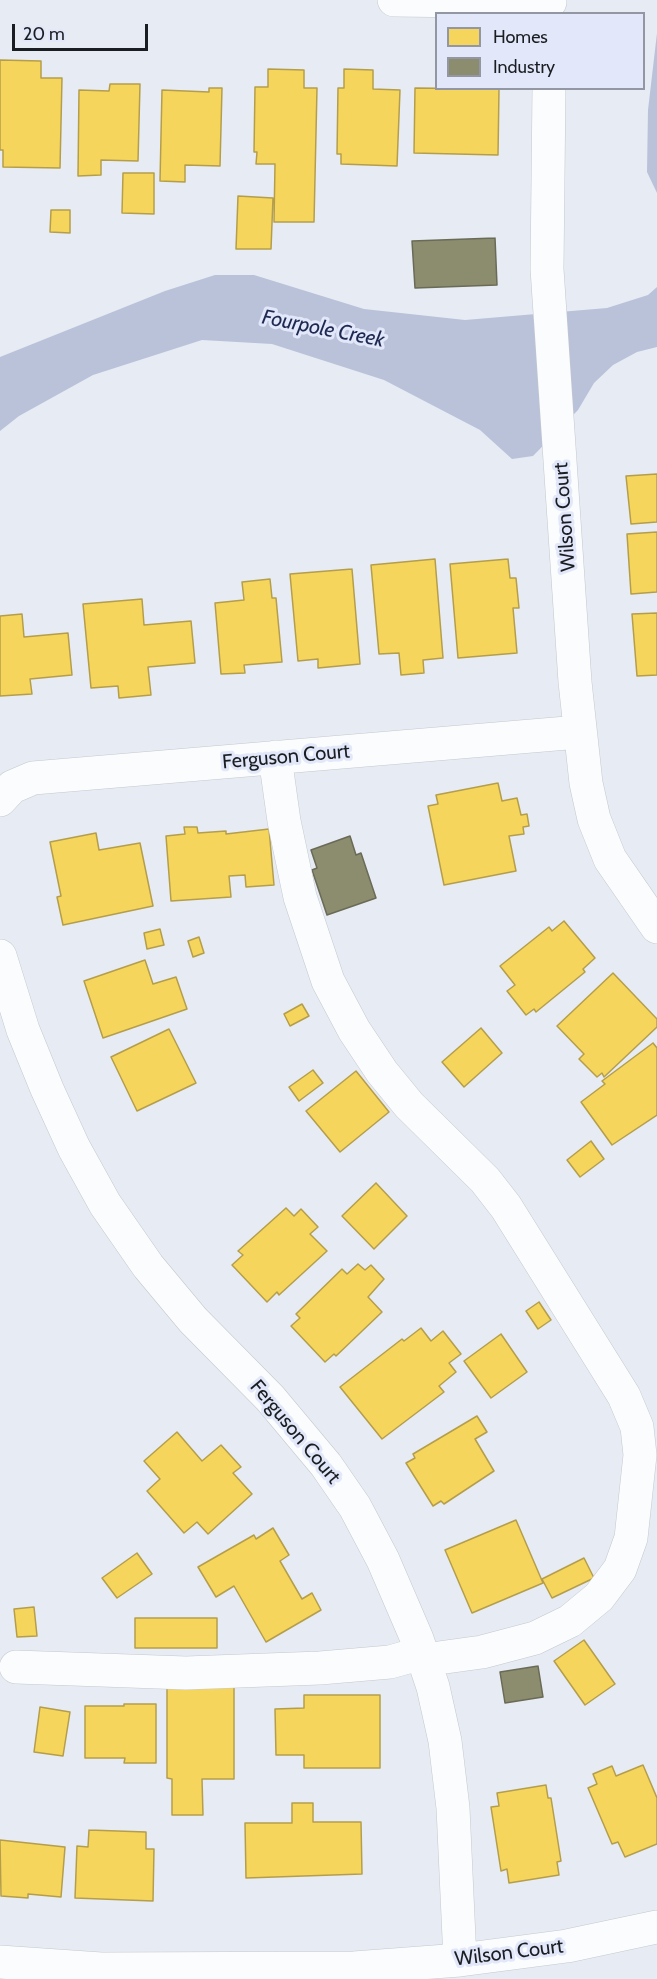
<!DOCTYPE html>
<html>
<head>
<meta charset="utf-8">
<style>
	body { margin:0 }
	#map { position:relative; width:657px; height:1979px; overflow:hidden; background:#e7ebf4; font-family:Cabin,sans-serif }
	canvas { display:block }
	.legend { position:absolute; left:435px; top:12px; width:210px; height:78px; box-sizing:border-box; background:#e2e8f9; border:2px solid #9297a3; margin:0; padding:8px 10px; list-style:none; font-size:18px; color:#1a1d22 }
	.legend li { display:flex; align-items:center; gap:12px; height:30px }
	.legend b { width:30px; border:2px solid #9297a3 }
	.scale { position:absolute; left:12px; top:24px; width:136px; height:27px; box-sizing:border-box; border:3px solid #1a1d22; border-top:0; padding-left:8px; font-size:18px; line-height:21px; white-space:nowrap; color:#1a1d22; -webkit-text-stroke:4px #e2e8f9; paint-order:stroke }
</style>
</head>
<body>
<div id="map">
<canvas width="657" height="1979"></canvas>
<ul class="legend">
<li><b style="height:16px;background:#f6d55c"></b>Homes</li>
<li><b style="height:16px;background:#8c8c6e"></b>Industry</li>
</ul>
<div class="scale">20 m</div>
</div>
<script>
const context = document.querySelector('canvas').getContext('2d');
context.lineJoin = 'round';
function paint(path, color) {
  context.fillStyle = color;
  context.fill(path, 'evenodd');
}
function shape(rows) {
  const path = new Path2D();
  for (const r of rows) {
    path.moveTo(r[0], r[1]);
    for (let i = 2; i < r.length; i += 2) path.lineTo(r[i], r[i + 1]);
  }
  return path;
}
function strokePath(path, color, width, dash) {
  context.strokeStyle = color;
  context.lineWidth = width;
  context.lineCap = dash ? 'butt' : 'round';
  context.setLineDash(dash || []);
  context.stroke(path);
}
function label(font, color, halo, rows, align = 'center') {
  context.font = font + ' Cabin,sans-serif';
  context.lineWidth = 6;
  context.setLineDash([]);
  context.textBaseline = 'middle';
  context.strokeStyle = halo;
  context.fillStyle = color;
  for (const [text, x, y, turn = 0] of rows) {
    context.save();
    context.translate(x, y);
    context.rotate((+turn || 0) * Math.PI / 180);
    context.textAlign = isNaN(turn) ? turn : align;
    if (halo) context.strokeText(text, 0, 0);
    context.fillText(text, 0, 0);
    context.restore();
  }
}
paint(shape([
	[657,33,657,193,647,172,648,110],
	[215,275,254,275,364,309,465,320,607,308,648,295,657,287,657,347,637,352,613,365,594,383,578,410,533,456,512,459,480,430,384,380,272,344,202,340,93,375,19,416,0,431,0,357,165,291]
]), '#bac2da');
const homes = shape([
	[0,60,41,61,41,78,62,78,60,168,3,167,3,150,0,150,0,60],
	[268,69,304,70,304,88,317,88,314,222,274,222,275,164,256,164,257,152,254,152,255,87,268,87,268,69],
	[344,69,373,70,373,89,400,90,397,166,341,164,341,154,337,154,338,88,344,88,344,69],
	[110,84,140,84,138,161,101,160,101,175,78,176,79,90,109,91,110,84],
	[209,88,222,88,220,166,185,165,185,182,160,181,162,90,209,92,209,88],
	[415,88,499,89,498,155,414,153,415,88],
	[123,173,154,173,154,214,122,213,123,173],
	[238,196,273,198,271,249,236,249,238,196],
	[51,210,70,210,70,233,50,232,51,210],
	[657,474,657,522,631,524,626,476,657,474],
	[657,532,657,592,631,594,627,534,657,532],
	[435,559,443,658,423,660,424,673,401,675,399,653,379,654,371,565,435,559],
	[508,559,510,578,516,578,519,608,513,608,517,653,458,658,450,564,508,559],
	[352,569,360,664,318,668,318,659,298,661,290,574,352,569],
	[270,579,272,598,276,598,282,662,244,665,245,673,221,674,215,603,244,600,242,582,270,579],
	[142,599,144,625,191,621,195,663,148,667,151,695,119,698,118,686,91,688,83,604,142,599],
	[657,613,657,675,637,676,632,614,657,613],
	[22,614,24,637,68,633,72,675,30,679,32,694,0,696,0,616,22,614],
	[498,783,502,801,517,798,521,815,527,814,529,826,523,827,524,834,509,836,516,871,444,885,428,806,438,804,436,795,498,783],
	[184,827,197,827,198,833,226,831,226,834,269,829,274,885,246,887,245,875,229,876,231,897,171,901,166,836,185,834,184,827],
	[96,833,99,850,140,843,153,906,63,925,57,897,61,896,50,842,96,833],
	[564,921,595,958,583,969,585,972,536,1012,534,1009,526,1015,507,991,515,985,500,966,549,927,552,931,564,921],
	[160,929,164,945,147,949,144,933,160,929],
	[199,937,204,953,193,957,188,941,199,937],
	[145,960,153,984,176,977,187,1009,103,1038,84,981,145,960],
	[613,973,657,1019,657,1027,604,1077,602,1073,597,1077,579,1059,584,1054,557,1026,613,973],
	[302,1004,309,1016,290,1026,284,1014,302,1004],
	[481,1028,502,1053,464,1087,442,1062,481,1028],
	[169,1029,196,1083,137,1111,111,1057,169,1029],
	[653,1043,657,1048,657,1115,612,1145,581,1102,605,1084,602,1081,653,1043],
	[313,1070,323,1083,299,1101,289,1087,313,1070],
	[356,1071,389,1112,340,1152,306,1111,356,1071],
	[591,1141,604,1159,580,1177,567,1160,591,1141],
	[376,1183,407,1216,374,1249,342,1216,376,1183],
	[286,1208,294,1216,301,1209,318,1227,310,1234,327,1251,279,1295,277,1292,267,1302,232,1265,243,1255,238,1251,286,1208],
	[358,1264,365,1270,371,1265,384,1279,368,1297,382,1312,336,1356,334,1354,325,1362,291,1326,300,1318,296,1314,342,1269,347,1274,358,1264],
	[539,1302,551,1320,538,1329,526,1311,539,1302],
	[421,1328,431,1341,443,1331,461,1354,449,1363,456,1372,439,1386,444,1392,382,1439,340,1387,402,1339,404,1341,421,1328],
	[501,1334,527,1372,491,1398,464,1361,501,1334],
	[477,1416,487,1432,475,1439,494,1471,444,1504,441,1501,433,1506,406,1463,415,1458,413,1454,477,1416],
	[177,1432,202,1461,221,1445,241,1467,233,1473,252,1494,208,1534,197,1522,184,1533,147,1491,160,1479,144,1461,177,1432],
	[516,1520,543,1583,472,1613,445,1550,516,1520],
	[273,1528,289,1555,280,1561,302,1599,312,1593,321,1610,266,1642,234,1586,216,1597,198,1567,254,1535,256,1539,273,1528],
	[137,1553,152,1574,117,1598,102,1578,137,1553],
	[584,1558,594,1578,552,1598,542,1579,584,1558],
	[34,1607,37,1636,17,1637,14,1609,34,1607],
	[135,1618,217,1618,217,1648,135,1648,135,1618],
	[584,1640,615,1684,585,1705,554,1661,584,1640],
	[234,1685,234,1779,202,1779,203,1815,172,1815,172,1779,167,1778,167,1686,234,1685],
	[304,1695,380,1695,380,1768,304,1768,304,1755,276,1755,275,1709,304,1708,304,1695],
	[124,1704,156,1704,156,1763,124,1763,125,1758,85,1758,85,1706,124,1706,124,1704],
	[40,1707,70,1712,63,1756,34,1752,40,1707],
	[643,1765,657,1798,657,1844,625,1857,618,1842,612,1844,588,1788,597,1784,593,1774,612,1766,616,1776,643,1765],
	[546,1785,548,1798,551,1798,561,1861,557,1862,559,1875,509,1883,507,1869,501,1871,491,1807,499,1806,497,1793,546,1785],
	[292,1803,313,1803,313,1822,361,1822,362,1874,246,1878,245,1823,292,1823,292,1803],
	[89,1830,146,1832,146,1849,154,1849,153,1901,75,1898,77,1846,88,1847,89,1830],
	[0,1840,65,1847,61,1897,28,1894,28,1898,1,1896,0,1840]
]);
paint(homes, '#f6d55c');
strokePath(homes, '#b49e4b', 1.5);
const industry = shape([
	[495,238,497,285,415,288,412,241,495,238],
	[350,836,356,855,361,853,376,898,327,915,312,870,317,868,311,850,350,836],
	[538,1666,543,1697,505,1703,500,1672,538,1666]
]);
paint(industry, '#8c8c6e');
strokePath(industry, '#6a6b57', 1.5);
const minor = shape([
	[394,0,550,2],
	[549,88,547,269,575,682,586,783,594,819,610,859,657,927],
	[275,757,284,821,300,897,328,981,354,1030,382,1072,409,1105,485,1180,506,1207,624,1396,637,1427,640,1455,631,1538,620,1569,599,1597,570,1621,535,1638,482,1652,424,1660],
	[0,800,12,787,33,778,579,732],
	[0,956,23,1030,47,1089,74,1148,105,1204,148,1266,193,1320,270,1398,326,1465,355,1507,383,1560,417,1639,433,1687,445,1741,453,1808,460,1960],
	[16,1667,186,1673,320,1668,390,1662,422,1653],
	[0,1962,101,1969,354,1968,460,1960,567,1946,657,1927]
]);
strokePath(minor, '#c5c8ce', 34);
strokePath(minor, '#fbfcfd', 33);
label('20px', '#1a1d22', '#e2e8f9', [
	["Wilson Court",565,517,-94],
	["Ferguson Court",286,757,-5],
	["Ferguson Court",295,1432,50],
	["Wilson Court",509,1953,-7]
]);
label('italic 21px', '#1d2951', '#e2e8f9', [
	["Fourpole Creek",323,329,11]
]);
</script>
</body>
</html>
